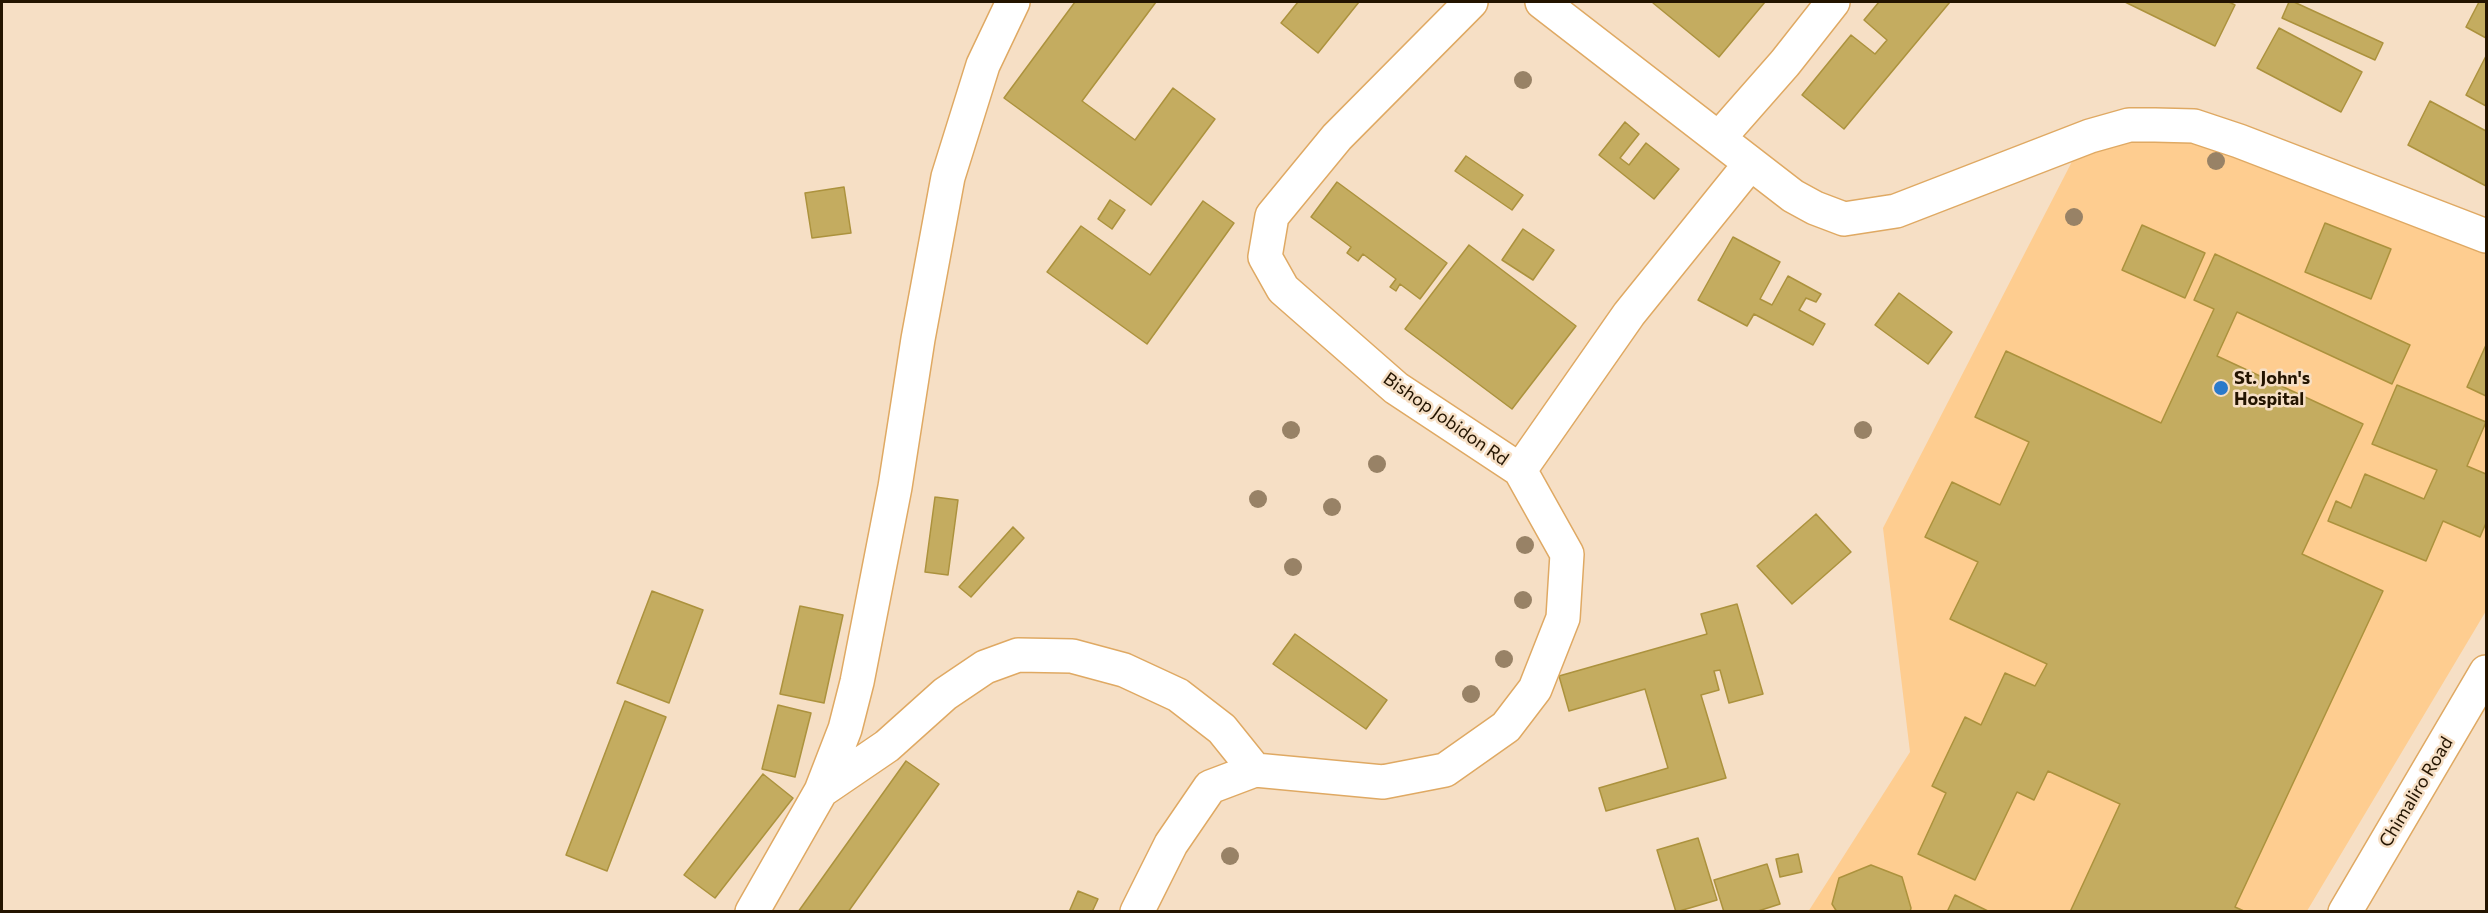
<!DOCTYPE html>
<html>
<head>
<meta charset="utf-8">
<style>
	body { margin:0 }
	#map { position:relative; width:2488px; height:913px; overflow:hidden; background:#f6dfc5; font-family:Commissioner,sans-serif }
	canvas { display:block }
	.frame { position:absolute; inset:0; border:3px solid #231400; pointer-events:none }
</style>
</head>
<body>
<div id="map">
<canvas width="2488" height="913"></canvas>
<div class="frame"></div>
</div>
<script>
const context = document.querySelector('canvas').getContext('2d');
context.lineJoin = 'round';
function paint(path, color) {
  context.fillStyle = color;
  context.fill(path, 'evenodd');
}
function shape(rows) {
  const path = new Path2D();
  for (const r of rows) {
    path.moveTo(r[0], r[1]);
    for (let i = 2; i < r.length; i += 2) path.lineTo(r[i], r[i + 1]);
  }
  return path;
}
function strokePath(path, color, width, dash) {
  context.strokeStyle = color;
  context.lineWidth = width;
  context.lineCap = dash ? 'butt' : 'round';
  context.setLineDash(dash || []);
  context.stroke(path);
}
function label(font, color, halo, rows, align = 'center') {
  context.font = font + ' Commissioner,sans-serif';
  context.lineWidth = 5;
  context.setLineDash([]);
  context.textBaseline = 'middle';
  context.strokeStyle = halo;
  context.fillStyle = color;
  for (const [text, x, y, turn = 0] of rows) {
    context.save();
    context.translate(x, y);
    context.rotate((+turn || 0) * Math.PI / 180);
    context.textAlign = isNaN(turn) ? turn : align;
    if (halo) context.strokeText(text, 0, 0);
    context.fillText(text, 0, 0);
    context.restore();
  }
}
paint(shape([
	[2204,134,2486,248,2486,611,2307,911,1808,912,1910,752,1883,528,2079,148]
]), '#fecd90');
const building = shape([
	[1075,2,1156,2,1082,101,1135,140,1173,88,1215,119,1151,205,1004,98,1075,2],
	[1298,2,1359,2,1318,53,1281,23,1298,2],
	[1654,2,1765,2,1719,57,1653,3,1654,2],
	[1879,2,1950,2,1844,129,1802,95,1851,35,1875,54,1887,40,1864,20,1879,2],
	[2125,2,2229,2,2235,5,2215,46,2125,2],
	[2289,2,2294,2,2383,43,2375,60,2282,18,2289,2],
	[2479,2,2486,2,2486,38,2466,27,2479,2],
	[2279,28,2362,72,2341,112,2257,68,2279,28],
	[2486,56,2486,106,2466,95,2486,56],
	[2430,101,2486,131,2486,186,2408,145,2430,101],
	[1625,122,1639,134,1620,158,1629,165,1646,143,1679,169,1654,199,1599,155,1625,122],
	[1466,156,1523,195,1512,210,1455,171,1466,156],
	[1337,182,1447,263,1420,299,1400,284,1396,291,1390,287,1396,279,1363,254,1358,261,1347,253,1351,247,1311,217,1337,182],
	[844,187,851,233,812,238,805,193,844,187],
	[1110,200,1125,210,1112,229,1098,219,1110,200],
	[1203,201,1234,223,1147,344,1047,272,1081,226,1150,275,1203,201],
	[2325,223,2391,249,2371,299,2305,272,2325,223],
	[2142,225,2205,253,2185,298,2122,270,2142,225],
	[1523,229,1554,250,1533,280,1502,260,1523,229],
	[1733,237,1780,262,1760,299,1772,305,1788,276,1821,294,1816,302,1806,298,1799,310,1825,324,1813,345,1754,314,1747,326,1698,300,1733,237],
	[1469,245,1576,326,1512,409,1405,329,1469,245],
	[2215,254,2410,345,2392,384,2237,312,2217,356,2363,424,2302,554,2383,591,2235,907,2246,912,2070,912,2120,804,2048,771,2034,800,2017,792,1975,880,1918,854,1946,793,1932,786,1965,717,1981,725,2005,673,2035,686,2047,664,1950,619,1978,562,1925,537,1952,482,2000,505,2029,442,1975,417,2006,351,2161,423,2214,309,2194,300,2215,254],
	[1899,293,1952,332,1928,364,1875,325,1899,293],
	[2486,345,2486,396,2467,387,2486,345],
	[2397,385,2486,422,2467,466,2486,474,2486,523,2480,537,2443,521,2426,561,2328,521,2336,501,2351,508,2365,474,2424,499,2437,470,2372,444,2397,385],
	[935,497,958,500,948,575,925,572,935,497],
	[1816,514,1851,552,1792,604,1757,566,1816,514],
	[1013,527,1024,538,971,597,959,587,1013,527],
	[652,591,703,610,669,703,617,683,652,591],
	[1737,604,1763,694,1729,703,1720,670,1714,671,1719,690,1701,695,1726,778,1606,811,1599,788,1668,768,1645,689,1569,711,1559,676,1707,634,1701,614,1737,604],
	[800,606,843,615,824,703,780,694,800,606],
	[1295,634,1387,700,1366,729,1273,664,1295,634],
	[625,701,666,717,607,871,566,855,625,701],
	[778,705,811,713,795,777,762,769,778,705],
	[906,761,939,784,848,912,798,912,906,761],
	[763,774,793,798,715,898,684,875,763,774],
	[1698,838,1717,900,1676,912,1657,850,1698,838],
	[1798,854,1802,872,1780,877,1776,859,1798,854],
	[1767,864,1780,904,1755,912,1724,912,1714,880,1767,864],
	[1871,865,1902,877,1911,908,1910,912,1837,912,1832,904,1839,878,1871,865],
	[1078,891,1098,899,1092,912,1069,912,1078,891],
	[1955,895,1990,912,1947,912,1955,895]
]);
paint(building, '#c4ac60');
strokePath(building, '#ac923d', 1.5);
const street = shape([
	[1542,2,1793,196,1815,208,1844,219,1896,211,2090,136,2129,125,2155,125,2194,126,2239,141,2486,236],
	[1719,138,1785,63,1833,2],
	[1520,470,1629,314,1750,164],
	[821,791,887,746,945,694,985,667,1018,655,1072,656,1124,670,1178,695,1222,729,1255,770],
	[752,912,821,791,845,729,857,682,895,487,918,339,948,177,983,65,1013,2],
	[1137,912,1171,844,1210,787,1255,770,1383,782,1445,770,1506,727,1535,689,1563,618,1567,554,1520,470,1396,388,1283,289,1265,257,1272,216,1337,137,1471,2]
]);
const secondary = shape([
	[2345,912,2486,672]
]);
strokePath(street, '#dfa963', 36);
strokePath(secondary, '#dfa963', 36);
strokePath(street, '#fff', 33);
strokePath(secondary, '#fff', 33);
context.fillStyle = '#988266';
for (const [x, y] of [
	[1523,80],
	[2216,161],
	[2074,217],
	[1291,430],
	[1863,430],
	[1377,464],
	[1258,499],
	[1332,507],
	[1525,545],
	[1293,567],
	[1523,600],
	[1504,659],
	[1471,694],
	[1230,856]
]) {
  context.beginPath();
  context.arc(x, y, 9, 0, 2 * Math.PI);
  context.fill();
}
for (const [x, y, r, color] of [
	[2221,388,8,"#2b7aca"]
]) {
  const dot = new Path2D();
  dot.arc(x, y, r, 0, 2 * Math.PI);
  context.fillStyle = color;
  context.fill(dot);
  strokePath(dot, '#f6dfc5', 2);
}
label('bold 18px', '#231400', '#f6dfc5', [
	["St. John's",2234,378],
	["Hospital",2234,399]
], 'left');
label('18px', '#231400', '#f6dfc5', [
	["Bishop Jobidon Rd",1446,419,35],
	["Chimaliro Road",2416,792,-59]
]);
</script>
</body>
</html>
